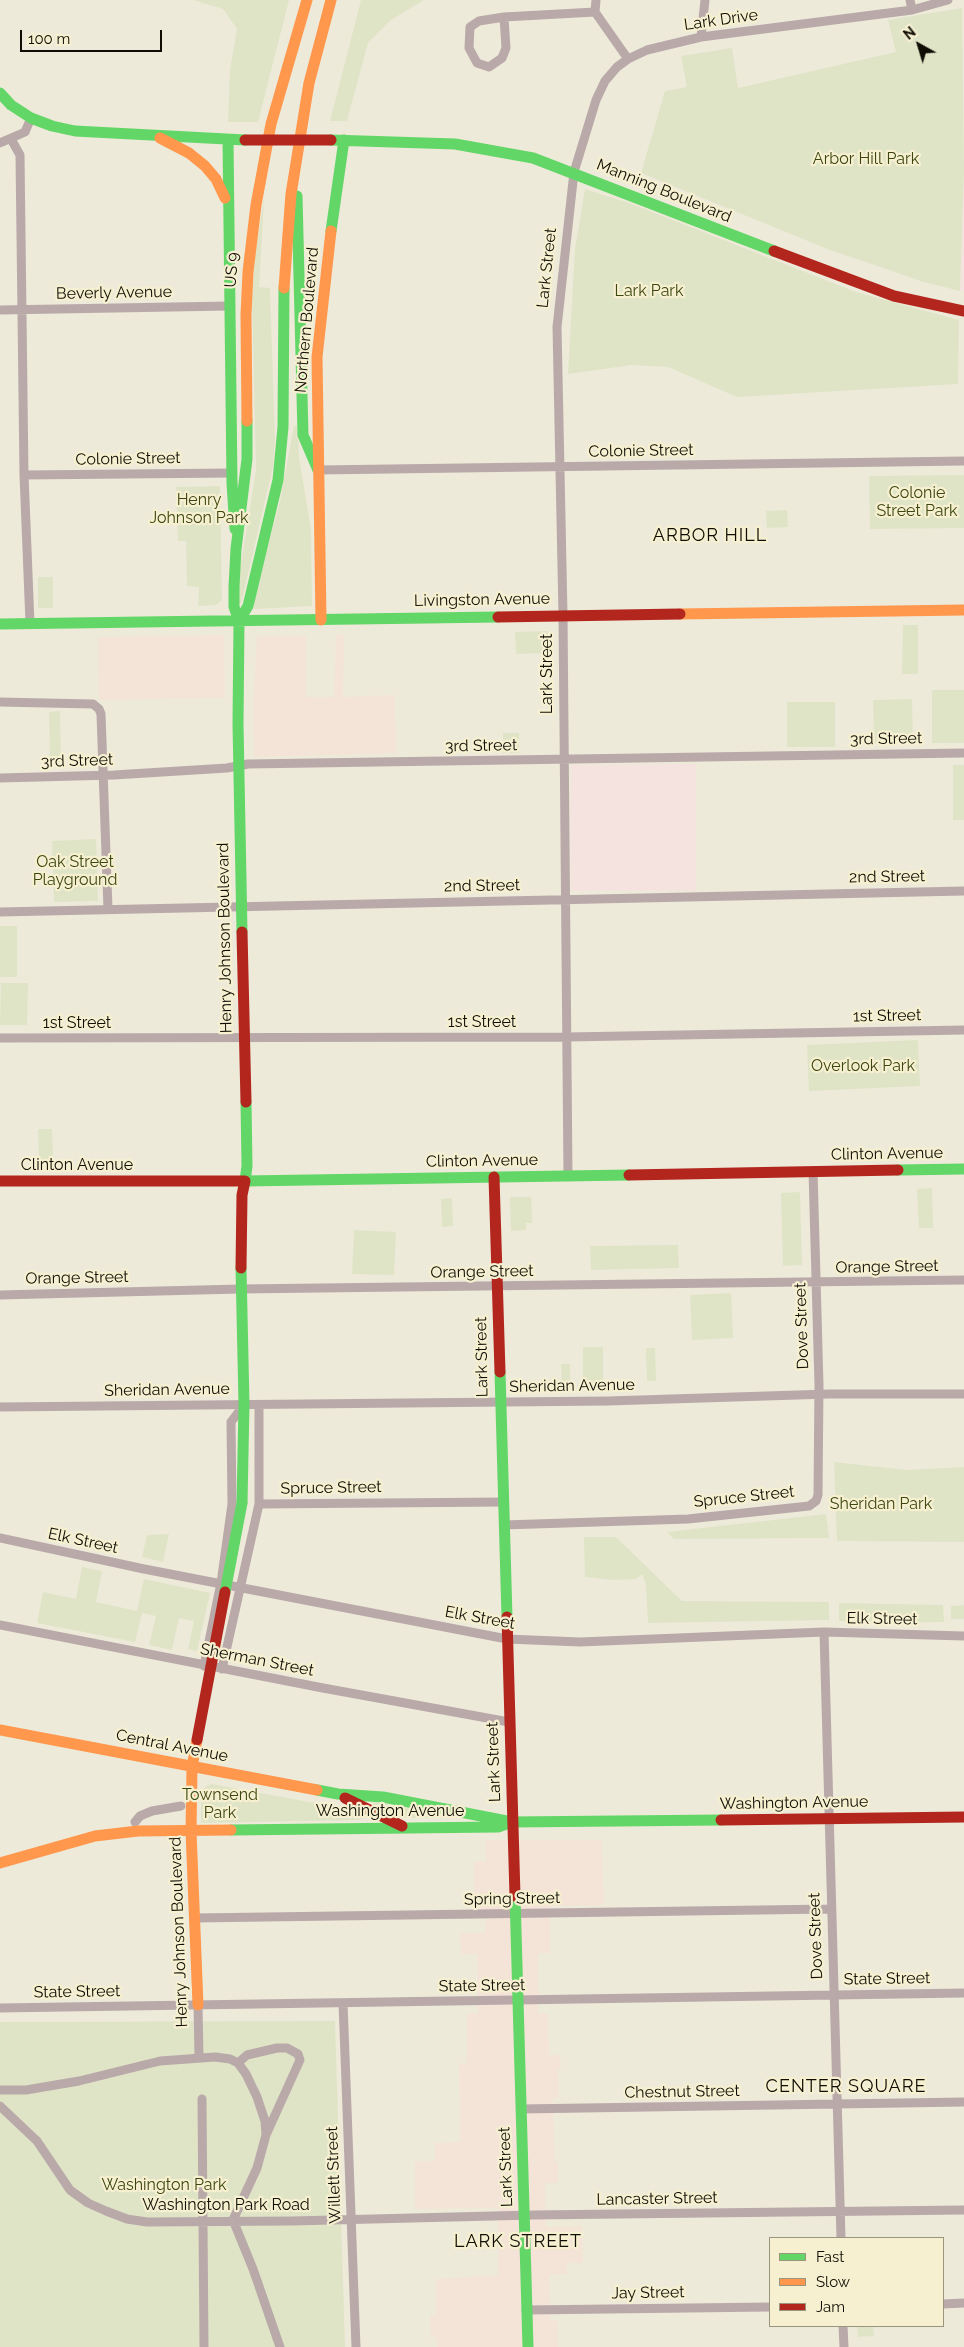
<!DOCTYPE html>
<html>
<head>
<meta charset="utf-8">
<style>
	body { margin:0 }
	#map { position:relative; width:964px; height:2347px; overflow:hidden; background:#eeead9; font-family:Raleway,sans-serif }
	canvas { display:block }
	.legend { position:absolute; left:769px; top:2237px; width:175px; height:90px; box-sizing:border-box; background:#f6f0d1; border:1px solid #9a957f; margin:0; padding:6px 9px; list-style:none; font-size:15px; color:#0f0d04 }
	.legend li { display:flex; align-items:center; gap:10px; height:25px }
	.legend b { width:25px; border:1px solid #9a957f }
	.north { position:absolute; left:894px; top:20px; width:50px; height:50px; -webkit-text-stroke:4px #f6f0d1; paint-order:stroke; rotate:321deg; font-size:14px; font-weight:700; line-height:20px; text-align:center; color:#0f0d04 }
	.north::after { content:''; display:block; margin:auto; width:18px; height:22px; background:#0f0d04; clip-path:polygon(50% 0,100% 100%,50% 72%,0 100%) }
	.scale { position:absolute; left:20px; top:30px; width:142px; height:22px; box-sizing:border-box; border:2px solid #0f0d04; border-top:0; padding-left:6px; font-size:15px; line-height:18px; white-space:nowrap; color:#0f0d04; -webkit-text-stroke:4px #f6f0d1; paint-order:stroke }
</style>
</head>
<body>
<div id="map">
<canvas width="964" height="2347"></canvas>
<ul class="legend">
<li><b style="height:6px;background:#63d668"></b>Fast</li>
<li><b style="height:6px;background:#ff974d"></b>Slow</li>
<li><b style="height:6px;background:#b3261e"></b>Jam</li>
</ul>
<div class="north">N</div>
<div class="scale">100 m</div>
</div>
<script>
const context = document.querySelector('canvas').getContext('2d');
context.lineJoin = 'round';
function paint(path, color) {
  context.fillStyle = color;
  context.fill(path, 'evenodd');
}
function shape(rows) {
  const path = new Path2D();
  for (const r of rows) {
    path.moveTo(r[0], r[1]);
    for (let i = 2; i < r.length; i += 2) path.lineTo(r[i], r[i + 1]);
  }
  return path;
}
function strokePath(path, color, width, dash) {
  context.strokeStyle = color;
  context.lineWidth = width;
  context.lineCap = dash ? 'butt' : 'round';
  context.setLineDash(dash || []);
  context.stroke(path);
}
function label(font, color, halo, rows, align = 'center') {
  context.font = font + ' Raleway,sans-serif';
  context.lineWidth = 4.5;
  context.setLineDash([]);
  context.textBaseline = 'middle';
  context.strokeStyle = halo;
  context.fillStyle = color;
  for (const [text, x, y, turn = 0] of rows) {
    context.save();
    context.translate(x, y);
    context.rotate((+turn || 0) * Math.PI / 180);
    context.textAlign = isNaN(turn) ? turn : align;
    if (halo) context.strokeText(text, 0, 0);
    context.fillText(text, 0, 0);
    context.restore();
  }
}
paint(shape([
	[224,635,225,698,99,700,98,637],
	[336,635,344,635,343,697,395,695,396,753,254,757,253,711,257,636,306,636,306,697,334,697],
	[485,1840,602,1840,604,1905,550,1906,550,1953,538,1954,538,2013,548,2014,549,2055,560,2055,561,2068,558,2069,559,2098,553,2098,555,2162,558,2162,558,2183,545,2183,546,2227,582,2226,583,2263,567,2263,567,2274,549,2275,550,2320,557,2320,558,2347,437,2347,436,2337,431,2337,430,2316,436,2315,436,2279,498,2275,498,2208,415,2209,415,2161,435,2161,435,2143,460,2142,459,2064,467,2063,467,2014,478,2013,477,1954,461,1954,460,1933,485,1933,486,1909,474,1909,474,1862,486,1861]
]), '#f4e4d8');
paint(shape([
	[964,172,964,291,960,291],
	[696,764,696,891,571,891,571,765]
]), '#f4e3df');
paint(shape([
	[193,0,289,0,258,122,228,122,230,69,237,29,223,9],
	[361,0,424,0,391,20,368,43,347,121,330,121],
	[962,8,964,172,960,291,924,282,830,250,641,173,665,91,687,87,681,56,732,48,738,88,896,52,888,20],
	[585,189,632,204,856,292,959,320,958,384,737,397,668,367,632,365,568,374,575,249],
	[264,199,259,287,270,288,275,438,273,467,241,604,238,603,240,570,256,470,252,299,255,256],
	[294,426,298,426,299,457,311,529,312,606,254,609,254,600,280,501],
	[964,475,964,528,870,529,869,476],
	[220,486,222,600,216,605,198,606,199,587,187,586,186,541,178,541,176,487],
	[787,510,788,527,767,528,766,511],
	[38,577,53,577,53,608,38,608],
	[903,625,918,625,918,674,902,674],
	[548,631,548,653,516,654,515,632],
	[932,690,964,690,964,743,932,743],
	[912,699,913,742,874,743,873,700],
	[787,702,835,702,835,747,787,747],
	[60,711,61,764,50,764,49,712],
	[503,733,519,733,519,753,503,753],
	[953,765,964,765,964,820,953,820],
	[96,839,98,901,54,902,52,841],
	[0,926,17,926,17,977,0,977],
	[1,983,28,983,27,1025,0,1025],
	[918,1040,920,1086,809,1091,807,1045],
	[38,1129,52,1129,53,1160,39,1161],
	[932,1188,933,1228,919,1228,917,1189],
	[800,1192,802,1265,783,1266,781,1193],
	[510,1197,531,1197,532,1223,526,1223,526,1230,511,1231],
	[452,1198,453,1226,442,1227,441,1199],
	[354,1230,396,1232,394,1275,352,1274],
	[678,1245,679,1268,591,1270,590,1246],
	[731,1293,733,1338,692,1340,690,1295],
	[583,1347,603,1347,603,1385,583,1385],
	[646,1348,655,1348,656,1381,647,1381],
	[561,1364,570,1364,570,1384,562,1385],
	[834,1462,907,1470,964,1467,964,1542,837,1541],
	[826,1514,829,1538,674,1539,667,1532],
	[169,1534,163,1562,142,1557,147,1535],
	[616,1537,682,1601,829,1602,829,1620,648,1623,646,1584,642,1574,636,1579,614,1580,585,1577,584,1537],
	[82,1567,102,1571,96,1602,137,1611,144,1579,210,1593,197,1651,188,1649,194,1621,179,1618,172,1650,149,1645,156,1616,142,1613,135,1642,37,1623,43,1592,76,1599],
	[839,1603,943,1605,944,1622,892,1623,839,1621],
	[964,1605,964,1619,951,1619,951,1606],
	[212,1784,363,1812,365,1815,362,1819,359,1820,201,1823,201,1791,208,1785],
	[373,1802,429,1812,429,1818,400,1818,373,1805],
	[335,2021,345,2347,0,2347,0,2022],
	[857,2326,873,2326,874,2336,858,2337]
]), '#e0e4c7');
strokePath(shape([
	[596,0,595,12,628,59],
	[910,0,912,10],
	[504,17,506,48,502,58,489,67,477,63,469,48,470,27,479,21,504,17],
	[504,17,595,12],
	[701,37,705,0],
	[11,139,20,155,24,475,30,623],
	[0,143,25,132,31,118],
	[0,310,230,306],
	[318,470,964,461],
	[24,475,232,473],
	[0,702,93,704,99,709,101,714,108,909],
	[0,778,114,775,227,768,248,764,964,753],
	[0,912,964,891],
	[0,1038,567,1037,964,1030],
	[568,1176,563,615,557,327,574,172,596,100,605,81,617,67,628,59,647,50,701,37,912,10,948,0],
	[0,1295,240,1289,964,1280],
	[0,1407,608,1401,829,1394,964,1394],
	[259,1504,503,1502],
	[504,1525,688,1519,809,1506,816,1501,818,1495,819,1385,813,1171],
	[0,1538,144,1569,507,1639,580,1642,824,1632,964,1636],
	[0,1625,323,1688,509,1722],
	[824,1632,841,2238],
	[204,1666,221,1583,232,1504,231,1422,244,1405],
	[222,1669,259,1504,259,1405],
	[135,1822,140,1816,152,1811,181,1806],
	[195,1918,830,1909],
	[343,2003,356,2347],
	[198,2005,199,2057],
	[0,2008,964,1993],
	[238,2063,247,2055,277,2048,287,2048,298,2054,300,2060,266,2135],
	[0,2090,26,2090,79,2081,160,2061,215,2057,230,2059,238,2063,246,2074,257,2097,265,2121,266,2135,257,2168,233,2220,253,2269,280,2347],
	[202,2099,204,2347],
	[0,2106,37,2141,70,2190,88,2203,106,2211,127,2219,147,2222,292,2221,533,2215,964,2210],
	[521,2109,964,2102],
	[943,2304,964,2303],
	[526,2310,770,2307],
	[843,2326,844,2347]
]), '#b9aaa9', 9);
strokePath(shape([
	[0,93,11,105,31,118,52,126,75,131,245,140],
	[228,140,232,483,235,529],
	[331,140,455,144,533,158,774,251],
	[297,196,303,435,318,470],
	[331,231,344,140],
	[239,621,248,606,278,480,283,427,284,288],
	[0,624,498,617],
	[242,932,238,724,239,621,234,607,234,587,236,549,247,459,247,421],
	[246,1102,247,1166,245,1181,629,1175],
	[898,1170,964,1169],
	[241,1268,244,1404,242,1503],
	[500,1372,507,1617],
	[317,1790,338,1794,383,1797,512,1822],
	[231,1830,498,1827,512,1822,721,1820],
	[515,1896,528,2347]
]), '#63d668', 11);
strokePath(shape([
	[160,138,189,153,205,166,216,179,225,198],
	[284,288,291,194,309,83,331,0],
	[247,421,246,315,248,272,256,205,271,124,307,0],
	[680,614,964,610],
	[321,620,317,357,331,231],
	[0,1730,317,1790],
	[197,1740,192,1767,191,1831,198,2005],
	[0,1863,95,1836,138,1831,231,1830]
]), '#ff974d', 11);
strokePath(shape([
	[774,251,894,296,964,311],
	[498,617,680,614],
	[242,932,246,1102],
	[629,1175,898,1170],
	[494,1177,500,1372],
	[0,1181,245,1181,242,1195,241,1268],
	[507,1617,515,1896],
	[345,1798,402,1826],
	[721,1820,964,1817]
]), '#b3261e', 11);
strokePath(shape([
	[225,1592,242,1503]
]), '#63d668', 11);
strokePath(shape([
	[245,140,331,140],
	[197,1740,225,1592]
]), '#b3261e', 11);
label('16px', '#0f0d04', '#f6f0d1', [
	["Lark Drive",721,20,-8],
	["Manning Boulevard",664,191,22],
	["Lark Street",547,268,-84],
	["US 9",232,270,-86],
	["Beverly Avenue",114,293,-1],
	["Northern Boulevard",307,320,-85],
	["Colonie Street",641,451,-1],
	["Colonie Street",128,459,-1],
	["Livingston Avenue",482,600,-1],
	["Lark Street",547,674,-90],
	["3rd Street",886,739,-1],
	["3rd Street",481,746,-1],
	["3rd Street",77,761,-2],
	["2nd Street",887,877,-1],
	["2nd Street",482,886,-1],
	["Henry Johnson Boulevard",225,938,-91],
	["1st Street",887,1016,-1],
	["1st Street",482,1022],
	["1st Street",77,1023],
	["Clinton Avenue",887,1154,-1],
	["Clinton Avenue",482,1161,-1],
	["Clinton Avenue",77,1165],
	["Orange Street",887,1267,-1],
	["Orange Street",482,1272,-1],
	["Orange Street",77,1278,-1],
	["Dove Street",802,1326,-92],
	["Lark Street",482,1357,-91],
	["Sheridan Avenue",572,1386,-1],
	["Sheridan Avenue",167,1390,-1],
	["Spruce Street",331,1488,-1],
	["Spruce Street",744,1497,-6],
	["Elk Street",83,1541,12],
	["Elk Street",480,1618,10],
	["Elk Street",882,1619,1],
	["Sherman Street",257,1660,11],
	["Central Avenue",172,1746,11],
	["Lark Street",494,1762,-92],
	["Washington Avenue",794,1803,-1],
	["Washington Avenue",390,1811],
	["Spring Street",512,1899,-1],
	["Henry Johnson Boulevard",179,1932,-92],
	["Dove Street",816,1936,-92],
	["State Street",887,1979,-1],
	["State Street",482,1986,-1],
	["State Street",77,1992,-1],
	["Chestnut Street",682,2092,-1],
	["Lark Street",506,2167,-92],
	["Willett Street",334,2175,-92],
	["Lancaster Street",657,2199,-1],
	["Washington Park Road",226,2205],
	["Jay Street",648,2293,-1]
]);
label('16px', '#3c470f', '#f6f0d1', [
	["Arbor Hill Park",866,159],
	["Lark Park",649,291],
	["Colonie",917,493],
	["Street Park",917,511],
	["Henry",199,500],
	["Johnson Park",199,518],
	["Oak Street",75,862],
	["Playground",75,880],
	["Overlook Park",863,1066],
	["Sheridan Park",881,1504],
	["Townsend",220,1795],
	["Park",220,1813],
	["Washington Park",164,2185]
]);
context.letterSpacing = '1px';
label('18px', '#0f0d04', '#f6f0d1', [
	["ARBOR HILL",710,536],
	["CENTER SQUARE",846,2087],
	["LARK STREET",518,2242]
]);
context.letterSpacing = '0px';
</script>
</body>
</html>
